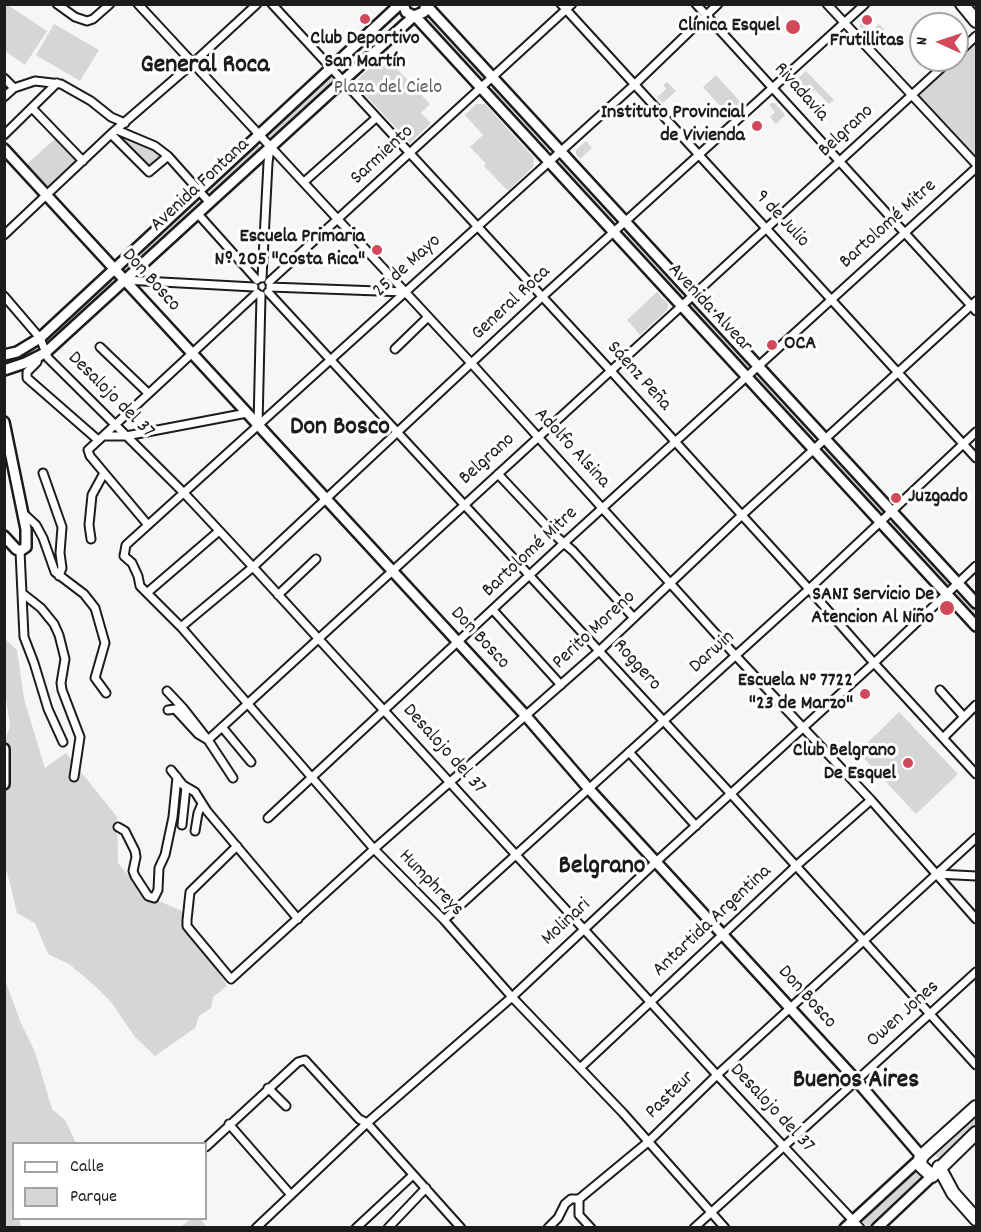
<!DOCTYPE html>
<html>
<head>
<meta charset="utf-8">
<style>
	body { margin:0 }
	#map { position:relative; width:981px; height:1232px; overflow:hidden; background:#f6f6f6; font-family:Dekko,sans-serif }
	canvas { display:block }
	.frame { position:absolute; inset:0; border:6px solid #1c1c1c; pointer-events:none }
	.legend { position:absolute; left:12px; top:1142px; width:195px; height:78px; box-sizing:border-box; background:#fff; border:2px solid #a4a4a4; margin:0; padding:8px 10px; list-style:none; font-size:18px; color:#1c1c1c }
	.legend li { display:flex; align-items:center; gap:12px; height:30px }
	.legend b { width:30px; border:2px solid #a4a4a4 }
	.north { position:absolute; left:909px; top:12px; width:60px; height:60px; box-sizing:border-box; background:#fff; border:2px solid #a4a4a4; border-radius:50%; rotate:273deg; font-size:16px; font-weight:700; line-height:24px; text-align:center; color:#1c1c1c }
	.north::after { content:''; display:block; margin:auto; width:21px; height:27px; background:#d1495b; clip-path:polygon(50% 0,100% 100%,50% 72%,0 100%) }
</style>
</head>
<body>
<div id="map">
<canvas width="981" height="1232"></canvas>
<div class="frame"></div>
<ul class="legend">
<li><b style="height:8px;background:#fff"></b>Calle</li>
<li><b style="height:16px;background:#d6d6d6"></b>Parque</li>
</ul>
<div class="north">N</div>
</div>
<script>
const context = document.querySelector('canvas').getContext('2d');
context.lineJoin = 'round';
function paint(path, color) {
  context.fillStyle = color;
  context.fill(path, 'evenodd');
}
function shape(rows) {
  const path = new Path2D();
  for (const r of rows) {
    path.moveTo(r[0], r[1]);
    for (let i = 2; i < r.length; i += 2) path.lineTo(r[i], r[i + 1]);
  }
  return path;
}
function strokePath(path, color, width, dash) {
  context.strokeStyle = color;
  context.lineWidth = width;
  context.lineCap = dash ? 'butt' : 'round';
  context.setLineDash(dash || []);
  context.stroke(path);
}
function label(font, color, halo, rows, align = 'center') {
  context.font = font + ' Dekko,sans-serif';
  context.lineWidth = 6;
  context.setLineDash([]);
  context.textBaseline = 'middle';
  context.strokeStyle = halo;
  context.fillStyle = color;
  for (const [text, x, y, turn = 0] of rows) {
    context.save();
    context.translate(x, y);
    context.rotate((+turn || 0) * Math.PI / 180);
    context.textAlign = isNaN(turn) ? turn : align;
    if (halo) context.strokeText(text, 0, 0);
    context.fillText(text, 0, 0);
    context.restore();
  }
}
paint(shape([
	[4,5,8,5,47,31,25,65,5,51],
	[429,12,487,75,480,81,422,19],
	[868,13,871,15,863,24,871,32,879,24,885,30,874,41,860,27,860,20],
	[54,24,99,50,80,81,36,55],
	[976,42,976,160,916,99],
	[384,55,430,104,421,113,431,123,410,143,354,83],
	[806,71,834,100,829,104,815,90,808,96,794,82],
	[331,73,337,80,271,141,265,134],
	[716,75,744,106,731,118,703,87],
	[667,82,676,91,663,103,657,97,666,89,663,85],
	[495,84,553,147,546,153,489,91],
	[771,103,775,103,785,115,776,124,770,117,775,112,769,105],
	[476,104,485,104,534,158,533,167,508,191,484,166,486,164,470,147,483,135,465,115],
	[120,135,146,144,163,155,149,168,126,145],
	[57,137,77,159,48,186,27,164],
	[586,141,592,148,580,159,576,154,576,150],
	[256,143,263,150,212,197,206,190],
	[561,156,619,219,612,225,554,162],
	[198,197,204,204,128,273,122,266],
	[628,229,686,291,679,298,621,235],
	[109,279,114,283,58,335,54,331],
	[657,292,668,304,667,310,640,335,627,320],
	[695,301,752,364,745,370,688,307],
	[38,343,41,348,18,361,5,365,5,357,27,353],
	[760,373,818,435,811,442,753,379],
	[828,447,886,509,879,516,821,453],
	[895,518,953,581,946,587,888,525],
	[960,591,976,608,976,622,953,597],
	[5,639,17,650,24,699,45,768,66,753,117,817,118,863,128,875,159,901,182,911,227,986,213,997,211,1008,199,1016,195,1028,155,1056,135,1037,111,1002,94,985,69,964,48,954,35,923,17,913,7,872,5,873,4,744,10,726,4,684],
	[899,712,958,774,916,814,858,752],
	[4,977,20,1021,35,1052,52,1109,65,1120,76,1143,14,1144,14,1207,11,1210,14,1218,18,1219,20,1221,21,1227,5,1227],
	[976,1112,976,1130,940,1161,934,1154,935,1150],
	[916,1167,926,1178,872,1227,868,1227,860,1219],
	[195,1218,201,1219,206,1227,181,1227,188,1221]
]), '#d6d6d6');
const street = shape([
	[57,4,75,17,87,21,93,19,110,4],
	[138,4,472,364,735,655,871,800,976,919],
	[272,4,611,371,809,589,874,663,976,774],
	[561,4,976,458],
	[696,4,976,311],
	[827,4,976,164],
	[957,54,976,36],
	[4,78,14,88],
	[4,97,14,88,35,81,61,84,91,101,111,117,125,123],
	[32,108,83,161],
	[117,130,155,146,168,156,210,203],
	[111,134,149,172,168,156],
	[4,135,57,83],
	[304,182,376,118],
	[198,214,257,280],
	[4,235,111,134,193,63,257,4],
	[262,278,268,163,270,147],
	[125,280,254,287],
	[269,282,572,4],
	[270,287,405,292],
	[268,292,731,794,976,1065],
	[4,296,40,338,48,358,184,493,253,567,717,1075,860,1228],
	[100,347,148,393],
	[395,349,428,317],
	[38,357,37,362,27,372,27,378,98,440],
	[258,425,261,295],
	[104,436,126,436,247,413],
	[43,473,62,527,60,553,62,568,59,576],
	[498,474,558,538,573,551,634,618],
	[22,512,36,525,43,538,55,572,84,594,95,608,105,643,95,678,106,693],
	[148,525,90,456,88,450,257,293],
	[91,539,89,525,92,495,104,473],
	[20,551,24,637,34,663,48,709,63,742],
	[124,556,132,563,138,576,140,586,181,627,374,849,444,920,512,997,623,1113,725,1228],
	[124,556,126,545,634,85,718,4],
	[148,592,219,531],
	[22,593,41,608,54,624,59,635,65,659,61,683,62,690,80,737,74,777],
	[278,595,316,559],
	[493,610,561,685],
	[181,627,253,567,542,297,865,4],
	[940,690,964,717],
	[167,691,183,708,208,740,950,60],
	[168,710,175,709,198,734,208,740,233,778],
	[222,727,251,762],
	[943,738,976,705],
	[629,752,696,826],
	[171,770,183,785,195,792,207,811,298,919],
	[268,818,564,543,976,168],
	[182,825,186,787],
	[118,827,125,831,135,851,136,857,133,871,135,876,148,896,154,898,158,890,159,868,165,855,173,817,177,777],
	[195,831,198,813,202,804],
	[237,846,190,892,187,920,187,926,191,931,231,979,374,849,599,651,742,515,976,301],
	[937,874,976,876],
	[444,920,809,589,976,432],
	[580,1068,796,866,871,800],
	[268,1088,286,1106],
	[229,1124,291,1195],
	[206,1147,298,1062,305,1060,359,1119,367,1123,461,1228],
	[579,1199,579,1215,591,1228],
	[256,1228,367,1123,512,997,657,861,874,663,976,566],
	[356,1228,413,1175],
	[388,1228,426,1188],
	[548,1228,558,1218,565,1204,571,1199,579,1199,648,1142,717,1075,976,838],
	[694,1228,976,972]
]);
const secondary = shape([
	[403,4,406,12,414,16,424,12,426,4],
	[426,5,976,603],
	[415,16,976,626],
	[4,149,526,716,589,789,856,1080,922,1157],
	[4,355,17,352,40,338,400,4],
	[4,370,25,363,45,353,414,16],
	[4,422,26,529,26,547,20,551,16,549,4,536],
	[4,749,4,784],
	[845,1228,920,1159],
	[877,1228,932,1176]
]);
const highway = shape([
	[962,4,976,21],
	[976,1107,924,1154,920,1159,921,1166,932,1176,976,1133],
	[939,1167,953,1193,976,1219]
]);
strokePath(street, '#1c1c1c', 11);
strokePath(secondary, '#1c1c1c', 14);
strokePath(highway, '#1c1c1c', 16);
strokePath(street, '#fff', 7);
strokePath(secondary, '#fff', 9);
strokePath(highway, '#fff', 12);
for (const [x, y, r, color] of [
	[365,19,6,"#d1495b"],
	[867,20,6,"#d1495b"],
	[793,27,8,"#d1495b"],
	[757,126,6,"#d1495b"],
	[377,250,6,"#d1495b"],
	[772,345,6,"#d1495b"],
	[896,498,6,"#d1495b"],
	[947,608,8,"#d1495b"],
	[865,694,6,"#d1495b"],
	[908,763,6,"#d1495b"]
]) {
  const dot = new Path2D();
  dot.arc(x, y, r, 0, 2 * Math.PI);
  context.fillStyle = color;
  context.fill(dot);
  strokePath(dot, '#fff', 2);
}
label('bold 20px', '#1c1c1c', '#fff', [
	["Clínica Esquel",780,27],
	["Club Deportivo",365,40,"center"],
	["San Martín",365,63,"center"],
	["Frutillitas",867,42,"center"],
	["Instituto Provincial",745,114],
	["de Vivienda",745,137],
	["Escuela Primaria",365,238],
	["Nº 205 \"Costa Rica\"",365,261],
	["OCA",784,345,"left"],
	["Juzgado",908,498,"left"],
	["SANI Servicio De",934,596],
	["Atencion Al Niño",934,619],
	["Escuela N° 7722",853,682],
	["\"23 de Marzo\"",853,705],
	["Club Belgrano",896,752],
	["De Esquel",896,775]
], 'right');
label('20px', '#5d5d5d', '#fff', [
	["Plaza del Cielo",388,89]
]);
label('20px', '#1c1c1c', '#fff', [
	["Rivadavia",800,93,48],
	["Belgrano",847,132,-43],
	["Sarmiento",383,156,-43],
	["Avenida Fontana",201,186,-43],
	["9 de Julio",781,220,47],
	["Bartolomé Mitre",889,225,-42],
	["25 de Mayo",408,267,-42],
	["Don Bosco",150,281,48],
	["General Roca",512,304,-43],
	["Avenida Alvear",709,309,47],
	["Sáenz Peña",638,377,48],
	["Desalojo del 37",110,396,45],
	["Adolfo Alsina",571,449,47],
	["Belgrano",488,460,-42],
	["Bartolomé Mitre",531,553,-43],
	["Perito Moreno",595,631,-43],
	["Don Bosco",479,639,47],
	["Darwin",713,653,-42],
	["Roggero",636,666,48],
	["Desalojo del 37",443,750,48],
	["Humphreys",430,884,46],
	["Antartida Argentina",713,922,-43],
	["Molinari",567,923,-43],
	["Don Bosco",806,998,48],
	["Owen Jones",904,1015,-42],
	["Pasteur",671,1096,-44],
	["Desalojo del 37",771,1109,47]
]);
label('bold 26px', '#1c1c1c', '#fff', [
	["General Roca",205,67],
	["Don Bosco",340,429],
	["Belgrano",602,868],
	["Buenos Aires",856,1082]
]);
</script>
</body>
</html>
